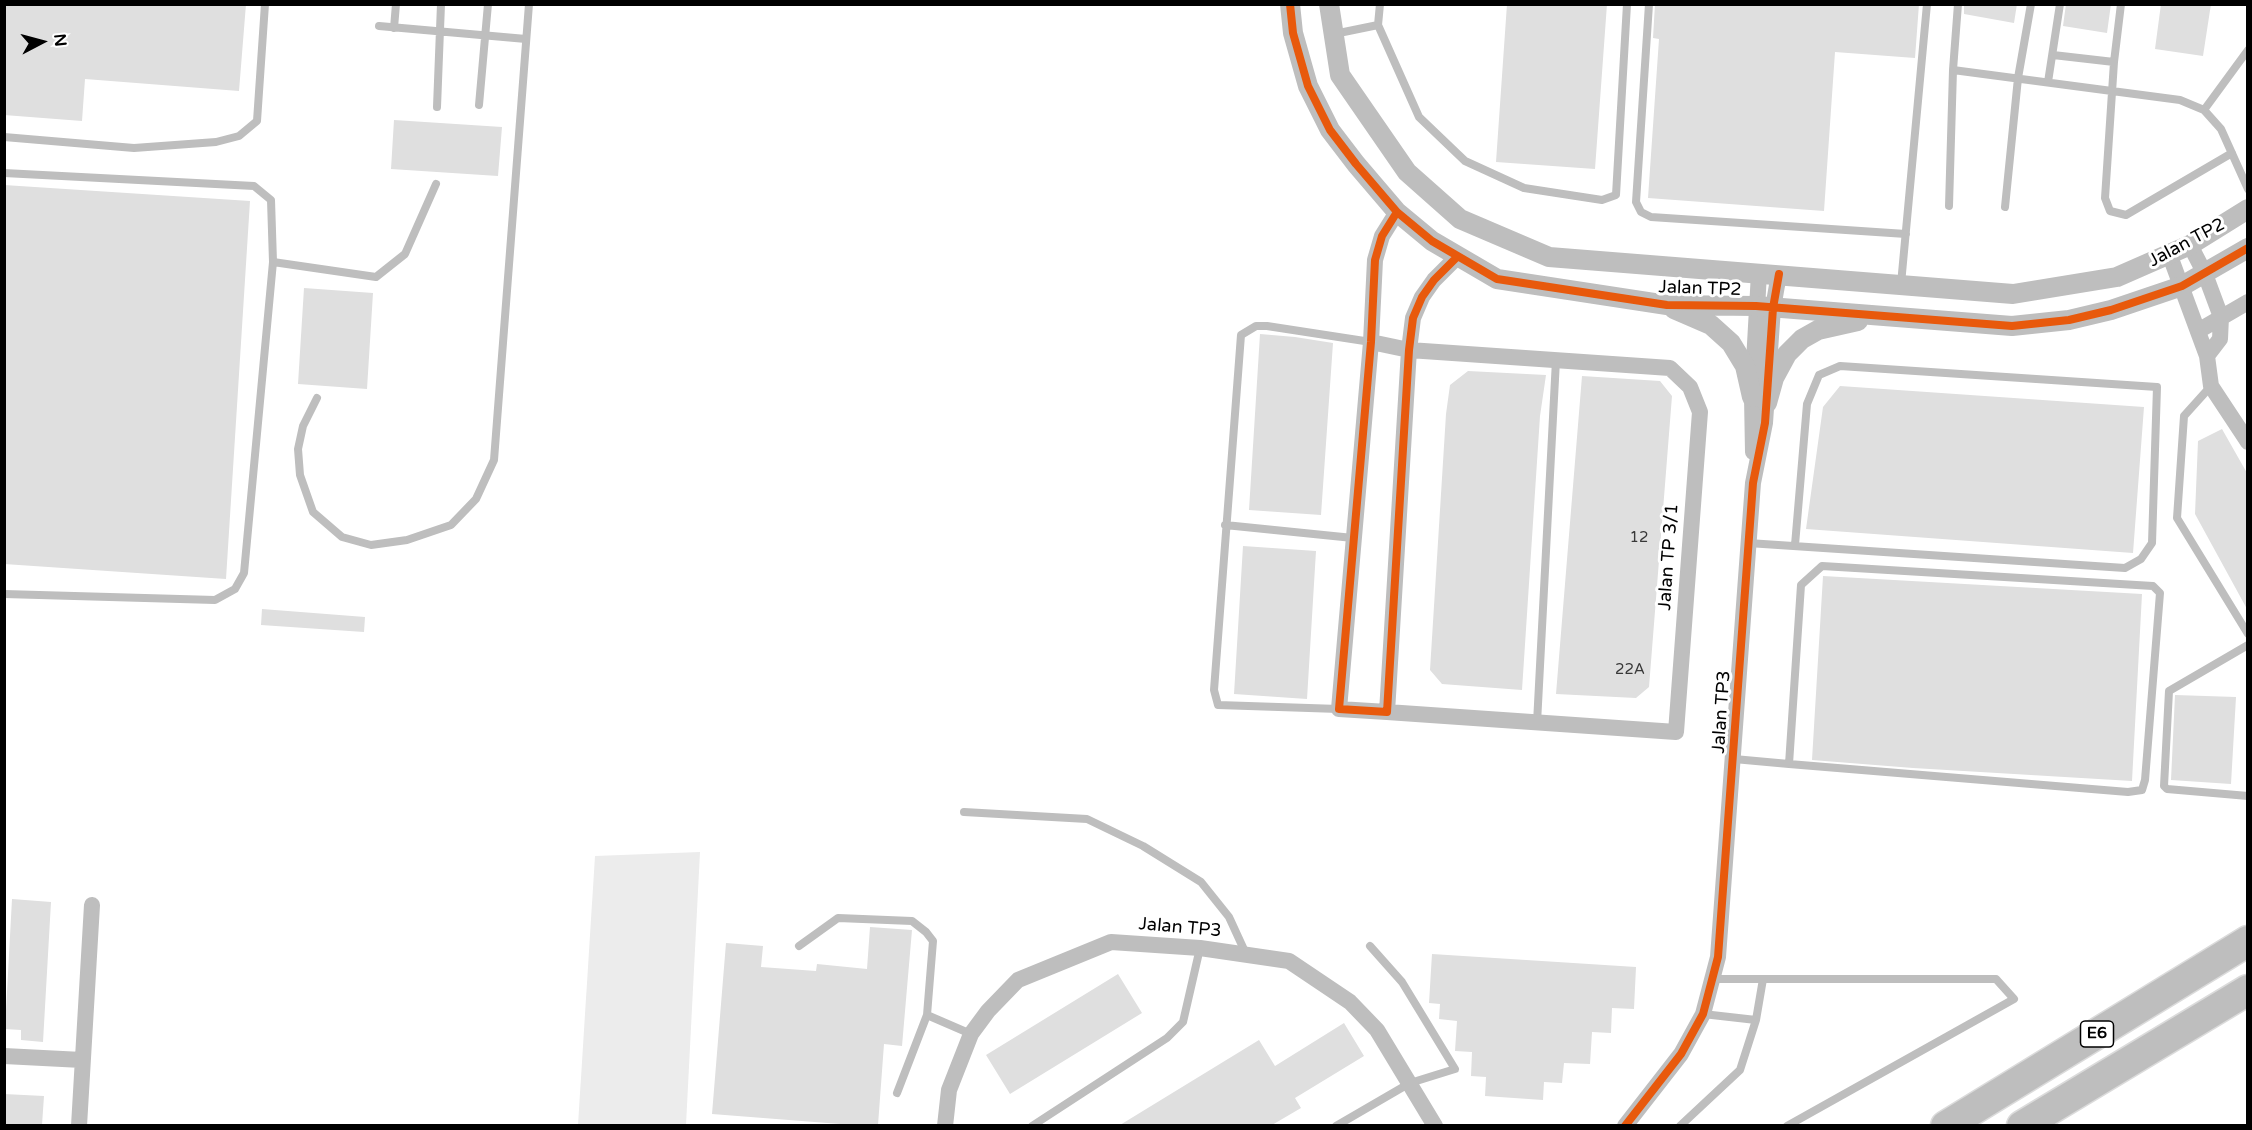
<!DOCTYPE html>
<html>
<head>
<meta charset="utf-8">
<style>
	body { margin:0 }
	#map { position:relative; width:2252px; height:1130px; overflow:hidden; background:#fff; font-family:"Varela Round",sans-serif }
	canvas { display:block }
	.frame { position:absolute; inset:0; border:6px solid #000; pointer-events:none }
	.north { position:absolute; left:12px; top:12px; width:60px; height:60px; -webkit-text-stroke:4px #fff; paint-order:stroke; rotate:84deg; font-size:16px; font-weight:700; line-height:24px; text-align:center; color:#000 }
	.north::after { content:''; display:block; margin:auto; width:21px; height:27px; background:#000; clip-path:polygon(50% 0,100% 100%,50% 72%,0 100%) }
</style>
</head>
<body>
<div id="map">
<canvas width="2252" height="1130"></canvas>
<div class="frame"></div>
<div class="north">N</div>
</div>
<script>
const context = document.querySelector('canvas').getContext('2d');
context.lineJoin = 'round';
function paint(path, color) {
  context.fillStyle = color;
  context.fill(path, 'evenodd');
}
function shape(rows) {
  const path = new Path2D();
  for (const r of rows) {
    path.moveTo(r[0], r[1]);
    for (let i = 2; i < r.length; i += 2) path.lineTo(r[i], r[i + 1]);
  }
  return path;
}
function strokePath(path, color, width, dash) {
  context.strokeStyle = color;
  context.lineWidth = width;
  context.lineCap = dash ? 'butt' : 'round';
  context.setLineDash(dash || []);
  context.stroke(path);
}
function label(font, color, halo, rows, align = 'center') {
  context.font = font + ' "Varela Round",sans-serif';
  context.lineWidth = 6;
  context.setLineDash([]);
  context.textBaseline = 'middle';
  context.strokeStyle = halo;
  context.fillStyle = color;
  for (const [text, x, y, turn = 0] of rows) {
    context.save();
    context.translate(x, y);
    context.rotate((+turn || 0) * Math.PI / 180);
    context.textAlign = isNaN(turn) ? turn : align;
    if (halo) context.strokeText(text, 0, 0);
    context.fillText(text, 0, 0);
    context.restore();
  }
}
paint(shape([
	[700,852,686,1125,578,1125,595,856]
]), '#ececec');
paint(shape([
	[4,4,246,4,239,91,85,79,82,121,4,115],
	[1507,4,1607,4,1595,169,1496,162],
	[1655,4,1919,4,1915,58,1835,52,1824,211,1648,198,1659,39,1653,38],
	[1964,4,2017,4,2014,23,1964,14],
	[2066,4,2111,4,2107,33,2063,26],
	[2161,4,2211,4,2203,56,2155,49],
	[394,120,502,127,498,176,391,169],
	[4,185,250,201,226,579,4,564],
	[304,288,373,293,367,389,298,384],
	[1260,334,1295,337,1333,343,1321,515,1249,510],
	[1468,371,1546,375,1540,416,1522,690,1442,684,1430,670,1446,414,1450,385],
	[1582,376,1660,381,1672,396,1649,687,1636,698,1556,694],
	[1840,386,2144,407,2133,553,1806,529,1823,407],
	[2222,429,2247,473,2247,609,2195,514,2198,441],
	[1243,546,1316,551,1307,699,1234,694],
	[1823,576,2142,594,2132,781,1913,768,1812,760],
	[262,609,365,617,364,632,261,625],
	[2175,695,2236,697,2231,784,2171,780],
	[12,899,51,902,43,1042,21,1040,21,1030,5,1029],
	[870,927,912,930,902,1046,884,1044,878,1125,853,1125,712,1114,726,943,763,946,761,967,816,971,817,964,867,969],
	[1432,954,1636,967,1634,1009,1612,1008,1611,1033,1592,1032,1590,1064,1564,1063,1562,1083,1544,1082,1543,1100,1485,1096,1486,1077,1471,1076,1472,1052,1455,1051,1457,1021,1439,1019,1440,1004,1429,1003],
	[1118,974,1142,1013,1010,1094,986,1055],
	[1344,1023,1364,1056,1295,1098,1301,1108,1272,1125,1120,1125,1259,1040,1275,1066],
	[4,1094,44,1096,42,1125,4,1125]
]), '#dfdfdf');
const motorway = shape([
	[1946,1126,2248,941],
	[2022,1126,2248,990]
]);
strokePath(motorway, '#dbdbdb', 33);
strokePath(shape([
	[1380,4,1378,25,1419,117,1465,161,1524,188,1602,200,1616,195,1627,4],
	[1649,4,1636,202,1641,212,1651,217,1906,234],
	[2121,4,2114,62,2105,198,2110,211,2126,215,2232,153],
	[379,26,526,39],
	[394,28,396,4],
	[1334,34,1378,25],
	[2053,55,2114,62],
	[1953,70,1958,4],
	[2048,82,2060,4],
	[479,105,488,4],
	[437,107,441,4],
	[2204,110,2248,50],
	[4,137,134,148,216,142,239,136,257,121,265,4],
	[4,173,254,186,271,200,273,262,244,573,235,589,215,600,4,594],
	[1949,206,1953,70,2180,100,2204,110,2221,129,2248,189],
	[2005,207,2018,78,2031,4],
	[273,262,376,277,405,254,436,184],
	[1901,284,1927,4],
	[2211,386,2184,416,2177,518,2248,634],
	[317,398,303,426,298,449,300,475,313,512,342,537,371,545,407,540,451,525,476,499,494,460,529,4],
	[1225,525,1353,538],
	[1748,543,2125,568,2141,559,2152,543,2157,387,1840,366,1819,375,1807,404,1795,545],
	[2248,645,2169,691,2164,786,2167,789,2248,796],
	[1339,709,1218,705,1214,690,1241,335,1256,326,1267,326,1371,342],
	[1537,723,1556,360],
	[1734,759,1789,764,2128,792,2142,790,2145,780,2160,593,2153,586,1822,566,1801,585,1789,764],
	[964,812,1087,819,1143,846,1201,882,1229,917,1246,954],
	[799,946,838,918,912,921,926,932,933,941,927,1015,971,1034],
	[1713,979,1996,979,2014,999,1787,1126],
	[1756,1020,1763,979],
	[897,1093,927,1015],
	[1032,1126,1167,1038,1183,1022,1200,948],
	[1336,1126,1410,1083,1455,1069,1402,982,1370,946],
	[1680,1126,1740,1070,1756,1020,1703,1014]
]), '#bebebe', 8);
strokePath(shape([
	[1397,212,1382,236,1375,260,1371,342,1339,709,1387,712,1409,350,1413,318,1422,297,1434,280,1457,257],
	[2190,245,2205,274,2221,317,2220,339,2207,356],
	[2170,256,2207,356,2211,386,2248,442],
	[2198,331,2248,302],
	[1371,342,1409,350,1670,368,1690,387,1700,412,1676,732,1387,712],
	[1753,452,1752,397,1759,273],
	[4,1056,82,1060],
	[79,1126,92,905],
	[945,1126,949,1090,971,1034,988,1011,1018,980,1111,942,1200,948,1289,961,1350,1002,1377,1030,1435,1126],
	[1625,1126,1681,1054,1703,1014,1718,957,1753,483,1765,423,1773,308,1779,274]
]), '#bebebe', 16);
strokePath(shape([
	[1290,4,1293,33,1308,86,1330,130,1356,164,1397,212,1432,241,1497,279,1667,305,1756,306,2012,326,2069,320,2111,310,2182,286,2248,248],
	[1329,4,1340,75,1407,172,1460,219,1549,257,2013,294,2117,277,2190,245,2248,209],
	[1674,309,1711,325,1731,343,1745,366,1752,397],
	[1767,403,1774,378,1787,354,1802,339,1818,330,1858,321]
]), '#bebebe', 20);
strokePath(motorway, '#bebebe', 30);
strokePath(shape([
	[1290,4,1293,33,1308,86,1330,130,1356,164,1397,212,1432,241,1497,279,1667,305,1756,306,2012,326,2069,320,2111,310,2182,286,2248,248],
	[1397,212,1382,236,1375,260,1371,342,1339,709,1387,712,1409,350,1413,318,1422,297,1434,280,1457,257],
	[1625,1126,1681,1054,1703,1014,1718,957,1753,483,1765,423,1773,308,1779,274]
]), '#e8590c', 8);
label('15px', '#383838', null, [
	["12",1639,538],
	["22A",1630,670]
]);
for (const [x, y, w] of [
	[2097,1034,33]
]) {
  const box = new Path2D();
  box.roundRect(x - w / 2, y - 13, w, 26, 4.5);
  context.fillStyle = '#fff';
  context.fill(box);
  strokePath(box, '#000', 1.5);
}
label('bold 16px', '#000', null, [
	["E6",2097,1034]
]);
label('18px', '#000', '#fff', [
	["Jalan TP2",2187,243,-28],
	["Jalan TP2",1700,289,2],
	["Jalan TP 3/1",1669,557,-86],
	["Jalan TP3",1722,712,-86],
	["Jalan TP3",1180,928,5]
]);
</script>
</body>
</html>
